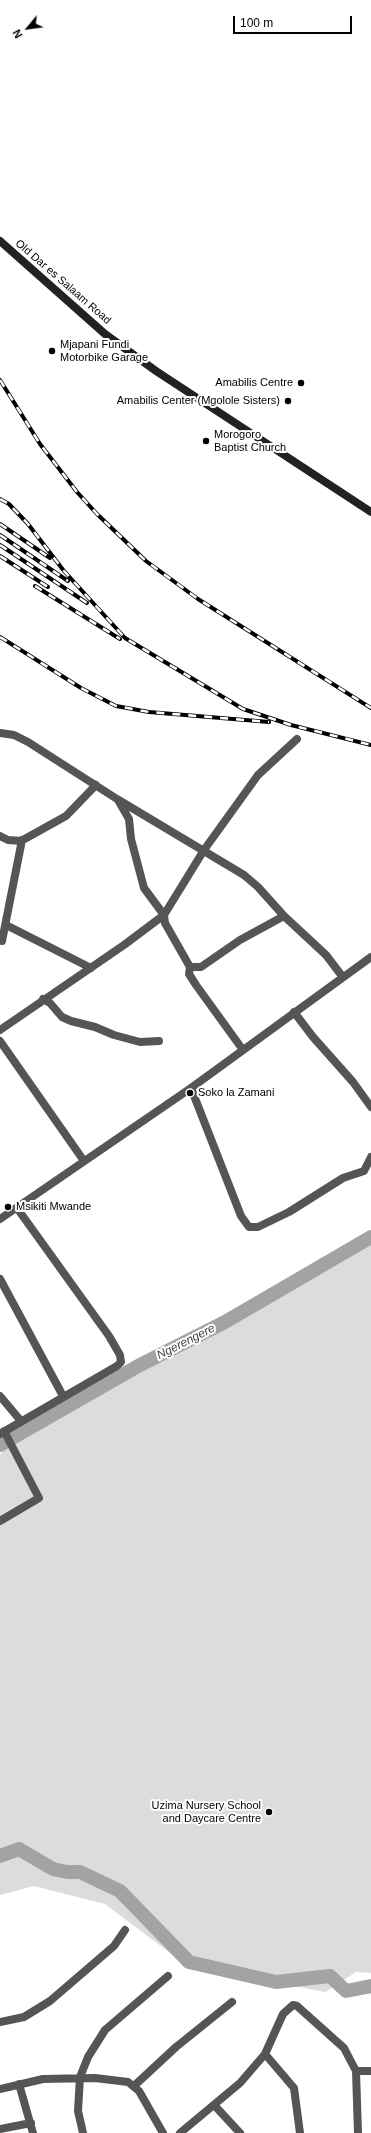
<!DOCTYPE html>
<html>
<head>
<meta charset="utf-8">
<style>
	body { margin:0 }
	#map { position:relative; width:371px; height:2133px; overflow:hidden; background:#fff; font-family:Helvetica,sans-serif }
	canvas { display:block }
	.north { position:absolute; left:8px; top:8px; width:40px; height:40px; -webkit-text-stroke:3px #fff; paint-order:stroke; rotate:241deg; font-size:11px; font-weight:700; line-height:16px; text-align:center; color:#000 }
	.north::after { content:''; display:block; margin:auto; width:14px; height:18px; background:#000; clip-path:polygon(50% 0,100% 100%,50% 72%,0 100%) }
	.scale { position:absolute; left:233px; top:16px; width:119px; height:18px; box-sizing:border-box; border:2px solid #000; border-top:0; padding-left:5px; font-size:12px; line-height:14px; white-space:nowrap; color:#000; -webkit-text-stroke:3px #fff; paint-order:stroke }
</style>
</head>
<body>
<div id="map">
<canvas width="371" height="2133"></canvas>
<div class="north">N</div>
<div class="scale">100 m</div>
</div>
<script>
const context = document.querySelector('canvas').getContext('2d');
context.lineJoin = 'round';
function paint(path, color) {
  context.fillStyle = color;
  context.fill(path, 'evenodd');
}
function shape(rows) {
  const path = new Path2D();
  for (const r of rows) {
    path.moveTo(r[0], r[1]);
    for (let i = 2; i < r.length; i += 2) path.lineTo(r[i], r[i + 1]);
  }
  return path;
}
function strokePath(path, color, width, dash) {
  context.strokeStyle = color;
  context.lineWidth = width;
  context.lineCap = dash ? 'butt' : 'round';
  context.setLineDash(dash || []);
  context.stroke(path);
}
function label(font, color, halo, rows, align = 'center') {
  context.font = font + ' Helvetica,sans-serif';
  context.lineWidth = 4;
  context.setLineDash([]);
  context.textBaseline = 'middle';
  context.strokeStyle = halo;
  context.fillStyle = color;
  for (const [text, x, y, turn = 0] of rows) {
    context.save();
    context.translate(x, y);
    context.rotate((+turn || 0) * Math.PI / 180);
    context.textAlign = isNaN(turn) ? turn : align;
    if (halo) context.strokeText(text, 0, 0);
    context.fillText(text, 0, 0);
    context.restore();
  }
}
paint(shape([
	[371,1240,371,1973,356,1972,325,1992,186,1965,105,1904,34,1886,0,1895,0,1455,25,1416]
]), '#dcdcdc');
strokePath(shape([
	[0,1445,140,1365,225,1322,371,1237],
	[0,1856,19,1849,53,1869,67,1872,80,1872,120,1891,189,1962,276,1982,330,1976,346,1991,371,1986]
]), '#a3a3a3', 14);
strokePath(shape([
	[0,733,14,735,28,742,117,799,244,875,258,887,284,916,326,955,342,976],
	[118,800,129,819,131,839,144,888,164,915,165,923,190,967,189,974,196,985,243,1050],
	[0,836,8,840,21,841,66,816,96,785],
	[6,925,91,968],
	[2,941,22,840],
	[190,967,201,967,240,940,284,916],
	[43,999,50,1003,62,1017,71,1021,95,1027,114,1035,140,1042,159,1041],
	[294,1012,313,1037,353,1082,371,1107],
	[0,1030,124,945,164,915,204,850,258,775,297,739],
	[0,1041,84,1161],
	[191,1088,241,1216,249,1227,258,1227,289,1212,343,1178,364,1171,371,1157],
	[0,1219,191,1088,371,957],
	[0,1279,63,1396],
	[0,1396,21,1421],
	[0,1434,117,1366,121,1362,120,1355,109,1336,17,1208],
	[0,1521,39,1498,4,1431],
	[0,2022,24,2017,50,2001,114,1946,125,1930],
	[265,2054,294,2088,300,2133],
	[356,2071,371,2071],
	[19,2084,33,2133],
	[134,2086,176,2047,232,2002],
	[0,2089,43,2079,95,2078,128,2082,139,2091,163,2133],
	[215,2106,240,2133],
	[0,2129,31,2123],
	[83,2133,78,2111,80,2077,88,2057,105,2030,168,1976],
	[180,2133,240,2083,265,2054,283,2014,293,2005,297,2006,344,2048,356,2071,358,2133]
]), '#555', 8);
strokePath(shape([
	[0,241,105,334,156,371,371,512]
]), '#222', 8);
const rail = shape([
	[0,380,40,444,77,492,97,514,146,561,198,599,371,708],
	[0,499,9,504,28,524,64,571,125,638,243,709,291,725,371,745],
	[0,524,50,558],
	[0,535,68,581],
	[0,545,87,603],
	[0,556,48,587],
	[35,586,120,639],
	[0,637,81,688,116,706,149,712,269,722]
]);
strokePath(rail, '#000', 4);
strokePath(rail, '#fff', 2.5, [8]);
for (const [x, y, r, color] of [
	[52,351,4,"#000"],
	[301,383,4,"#000"],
	[288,401,4,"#000"],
	[206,441,4,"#000"],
	[190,1093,4,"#000"],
	[8,1207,4,"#000"],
	[269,1812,4,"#000"]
]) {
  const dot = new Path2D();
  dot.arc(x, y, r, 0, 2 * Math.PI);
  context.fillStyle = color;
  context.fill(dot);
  strokePath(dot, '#fff', 1.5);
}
label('11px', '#000', '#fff', [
	["Old Dar es Salaam Road",63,282,41]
]);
label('11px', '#000', '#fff', [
	["Mjapani Fundi",60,345],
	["Motorbike Garage",60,358],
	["Amabilis Centre",293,383,"right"],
	["Amabilis Center (Mgolole Sisters)",280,401,"right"],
	["Morogoro",214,435],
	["Baptist Church",214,448],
	["Soko la Zamani",198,1093],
	["Msikiti Mwande",16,1207],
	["Uzima Nursery School",261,1806,"right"],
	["and Daycare Centre",261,1819,"right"]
], 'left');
label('italic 12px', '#444', '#fff', [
	["Ngerengere",186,1342,-27]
]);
</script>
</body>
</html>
